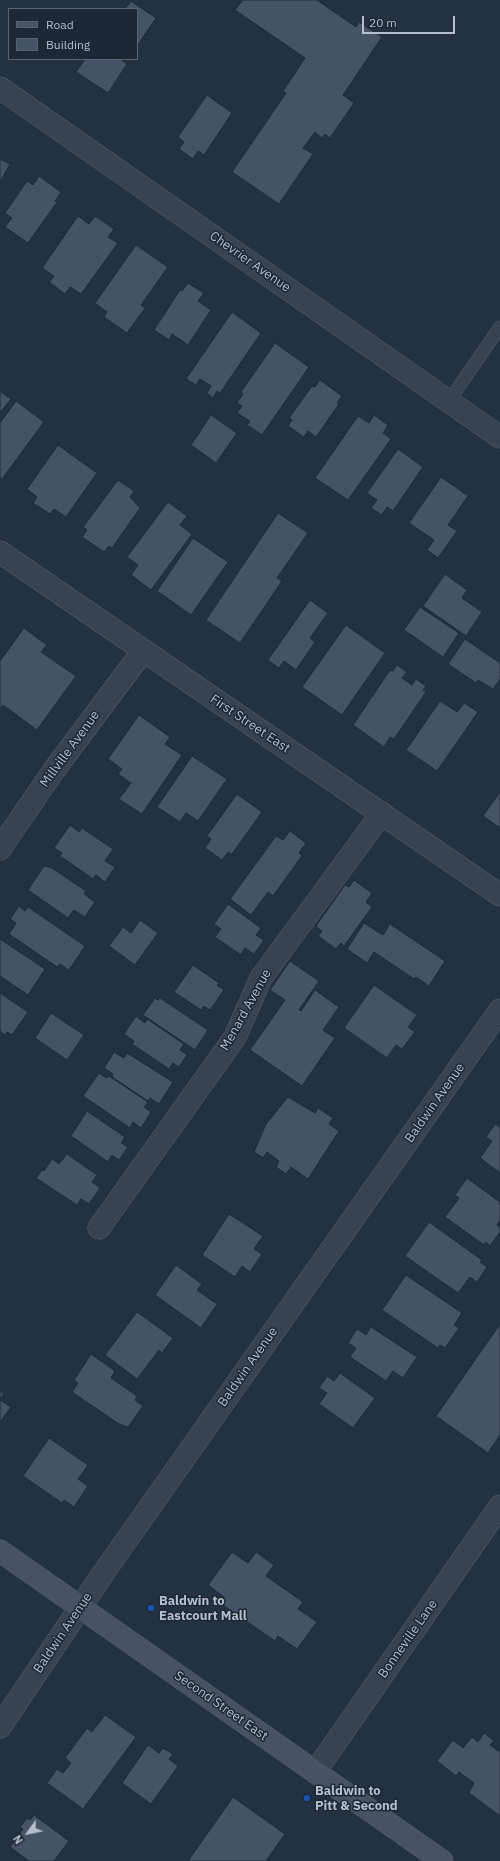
<!DOCTYPE html>
<html>
<head>
<meta charset="utf-8">
<style>
	body { margin:0 }
	#map { position:relative; width:500px; height:1861px; overflow:hidden; background:#233242; font-family:"IBM Plex Sans",sans-serif }
	canvas { display:block }
	.legend { position:absolute; left:8px; top:8px; width:130px; height:52px; box-sizing:border-box; background:#1c2836; border:1px solid #596472; margin:0; padding:5px 7px; list-style:none; font-size:12px; color:#b4becc }
	.legend li { display:flex; align-items:center; gap:8px; height:20px }
	.legend b { width:20px; border:1px solid #596472 }
	.north { position:absolute; left:8px; top:1813px; width:40px; height:40px; -webkit-text-stroke:3px #1c2836; paint-order:stroke; rotate:237deg; font-size:11px; font-weight:700; line-height:16px; text-align:center; color:#b4becc }
	.north::after { content:''; display:block; margin:auto; width:14px; height:18px; background:#b4becc; clip-path:polygon(50% 0,100% 100%,50% 72%,0 100%) }
	.scale { position:absolute; left:362px; top:16px; width:93px; height:18px; box-sizing:border-box; border:2px solid #b4becc; border-top:0; padding-left:5px; font-size:12px; line-height:14px; white-space:nowrap; color:#b4becc; -webkit-text-stroke:3px #1c2836; paint-order:stroke }
</style>
</head>
<body>
<div id="map">
<canvas width="500" height="1861"></canvas>
<ul class="legend">
<li><b style="height:5px;background:#455365"></b>Road</li>
<li><b style="height:11px;background:#445466"></b>Building</li>
</ul>
<div class="north">N</div>
<div class="scale">20 m</div>
</div>
<script>
const context = document.querySelector('canvas').getContext('2d');
context.lineJoin = 'round';
function paint(path, color) {
  context.fillStyle = color;
  context.fill(path, 'evenodd');
}
function shape(rows) {
  const path = new Path2D();
  for (const r of rows) {
    path.moveTo(r[0], r[1]);
    for (let i = 2; i < r.length; i += 2) path.lineTo(r[i], r[i + 1]);
  }
  return path;
}
function strokePath(path, color, width, dash) {
  context.strokeStyle = color;
  context.lineWidth = width;
  context.lineCap = dash ? 'butt' : 'round';
  context.setLineDash(dash || []);
  context.stroke(path);
}
function label(font, color, halo, rows, align = 'center') {
  context.font = font + ' "IBM Plex Sans",sans-serif';
  context.lineWidth = 3;
  context.setLineDash([]);
  context.textBaseline = 'middle';
  context.strokeStyle = halo;
  context.fillStyle = color;
  for (const [text, x, y, turn = 0] of rows) {
    context.save();
    context.translate(x, y);
    context.rotate((+turn || 0) * Math.PI / 180);
    context.textAlign = isNaN(turn) ? turn : align;
    if (halo) context.strokeText(text, 0, 0);
    context.fillText(text, 0, 0);
    context.restore();
  }
}
const building = shape([
	[243,0,317,0,356,27,359,22,382,37,343,95,354,103,330,138,325,134,322,138,315,132,303,148,313,154,279,204,232,172,286,93,283,91,305,58,235,10,243,0],
	[131,1,156,18,137,46,137,9,125,9,131,1],
	[85,59,120,59,127,64,108,93,76,72,85,59],
	[207,95,232,113,204,155,198,151,193,159,179,149,184,142,178,137,207,95],
	[0,159,10,164,0,182,0,159],
	[39,176,61,192,55,201,57,202,28,243,5,227,12,218,5,213,27,181,33,185,39,176],
	[78,216,89,224,95,216,114,229,108,237,118,243,81,294,70,287,65,294,49,282,54,276,42,268,78,216],
	[136,245,168,267,141,305,145,308,127,333,104,317,107,312,95,303,136,245],
	[188,283,204,293,198,301,211,310,188,345,172,334,169,340,154,330,180,290,182,291,188,283],
	[232,312,261,333,220,393,217,391,213,398,207,393,211,386,200,379,196,385,186,379,232,312],
	[275,343,309,367,262,435,247,425,250,421,237,413,242,406,237,403,243,394,241,392,275,343],
	[320,380,342,396,337,403,339,404,316,437,308,431,304,437,288,426,292,420,289,418,312,386,315,387,320,380],
	[0,391,11,399,0,413,0,391],
	[16,401,44,422,2,479,0,478,0,423,16,401],
	[211,415,237,433,216,463,191,445,211,415],
	[374,415,388,425,383,433,391,439,348,500,315,478,358,416,369,423,374,415],
	[58,445,97,473,66,517,54,509,50,514,33,503,37,497,27,489,58,445],
	[398,449,423,467,393,511,387,507,382,515,371,508,377,500,367,493,398,449],
	[441,477,468,496,448,525,457,531,438,558,427,550,434,540,409,523,441,477],
	[118,480,134,491,130,497,140,508,112,548,109,546,104,552,82,537,87,530,83,527,118,480],
	[168,502,187,516,180,525,192,534,151,590,131,575,138,565,127,557,168,502],
	[278,513,308,533,277,578,282,581,240,643,206,620,278,513],
	[193,538,228,562,191,615,157,591,193,538],
	[445,574,467,590,462,598,482,612,466,636,423,606,445,574],
	[310,600,328,613,310,638,315,642,296,670,284,661,279,668,268,660,310,600],
	[420,607,459,633,443,657,404,630,420,607],
	[346,625,385,653,342,715,302,687,346,625],
	[24,628,47,645,41,652,76,676,37,730,3,705,0,709,0,661,24,628],
	[465,639,500,663,500,679,493,689,478,680,476,683,448,664,465,639],
	[397,665,407,672,402,678,412,685,416,679,426,686,423,690,426,692,394,739,390,737,384,747,353,725,390,670,393,671,397,665],
	[440,701,457,712,464,703,478,712,437,771,406,750,440,701],
	[139,715,170,737,165,744,182,755,142,814,119,799,131,783,118,774,122,769,108,759,139,715],
	[192,756,227,779,198,821,186,813,180,822,157,807,192,756],
	[500,792,500,828,483,816,500,792],
	[237,794,262,812,232,854,228,852,222,860,205,848,211,839,207,836,237,794],
	[70,825,79,832,82,828,113,849,105,861,115,867,105,882,96,875,93,879,60,856,62,853,54,848,70,825],
	[290,831,306,843,299,853,302,856,273,896,268,892,251,915,230,899,276,836,283,840,290,831],
	[44,866,52,868,86,891,84,894,95,902,85,917,74,910,68,918,28,890,44,866],
	[354,880,372,893,366,902,372,907,344,946,341,943,336,949,318,936,322,931,316,926,345,885,349,887,354,880],
	[228,904,261,928,256,935,264,940,254,954,245,948,241,955,215,937,221,929,214,924,228,904],
	[19,906,25,911,28,907,85,946,69,970,60,964,57,967,9,934,16,923,10,919,19,906],
	[140,920,158,933,135,965,109,946,123,927,131,933,140,920],
	[364,923,383,935,390,924,445,961,429,986,416,977,414,979,374,952,367,963,347,949,364,923],
	[0,939,45,969,28,995,0,976,0,939],
	[290,961,319,981,299,1010,301,1011,315,990,339,1007,323,1030,335,1038,302,1086,250,1050,285,1000,270,990,290,961],
	[193,965,219,983,217,985,224,990,210,1010,204,1006,201,1010,174,992,193,965],
	[374,985,417,1015,408,1027,415,1032,402,1049,396,1045,387,1058,344,1028,374,985],
	[0,993,28,1012,12,1035,7,1032,5,1035,0,1031,0,993],
	[155,998,158,1000,160,998,208,1030,195,1050,143,1015,155,998],
	[51,1013,84,1035,67,1060,35,1038,51,1013],
	[136,1016,145,1023,147,1019,184,1044,180,1050,187,1055,179,1067,173,1063,169,1069,132,1044,134,1041,124,1034,136,1016],
	[114,1052,124,1058,127,1053,173,1082,159,1104,150,1098,148,1101,112,1077,113,1074,104,1068,114,1052],
	[99,1073,106,1078,109,1076,148,1102,144,1107,151,1112,141,1128,133,1122,130,1128,83,1096,99,1073],
	[288,1097,315,1113,318,1108,333,1118,329,1124,339,1131,308,1179,291,1167,286,1174,276,1167,279,1161,267,1152,263,1158,254,1152,266,1124,288,1097],
	[87,1111,125,1137,121,1143,128,1147,119,1160,112,1155,108,1162,71,1136,87,1111],
	[495,1124,500,1127,500,1173,480,1158,492,1141,486,1137,495,1124],
	[67,1154,97,1175,92,1182,100,1188,89,1204,81,1199,77,1205,36,1178,42,1170,44,1171,52,1159,59,1164,67,1154],
	[467,1178,500,1202,500,1220,497,1225,500,1228,500,1232,490,1246,486,1242,484,1245,445,1217,459,1198,455,1195,467,1178],
	[229,1214,263,1236,254,1249,262,1254,250,1272,242,1266,235,1277,202,1255,229,1214],
	[429,1222,482,1260,480,1262,487,1267,477,1282,470,1277,458,1293,405,1256,429,1222],
	[176,1265,202,1284,197,1290,217,1304,201,1328,155,1295,176,1265],
	[406,1275,462,1313,454,1325,459,1328,445,1348,440,1345,438,1348,382,1310,406,1275],
	[137,1312,173,1338,162,1353,159,1350,137,1379,105,1355,137,1312],
	[500,1324,500,1435,488,1453,436,1416,500,1324],
	[371,1327,417,1357,403,1378,393,1371,386,1381,350,1357,356,1348,348,1343,357,1329,366,1335,371,1327],
	[91,1354,115,1371,111,1378,137,1396,135,1400,143,1406,128,1427,119,1424,72,1392,78,1383,74,1380,91,1354],
	[340,1373,375,1398,353,1428,319,1404,327,1393,319,1388,327,1376,334,1381,340,1373],
	[0,1391,4,1394,0,1399,0,1391],
	[0,1400,11,1407,0,1422,0,1400],
	[49,1438,88,1465,78,1479,88,1486,74,1507,64,1500,62,1503,23,1476,49,1438],
	[232,1552,248,1563,256,1552,274,1565,266,1576,303,1602,298,1609,317,1622,297,1649,278,1636,275,1641,220,1603,224,1597,208,1585,232,1552],
	[105,1715,136,1737,83,1809,47,1783,57,1769,63,1773,71,1763,65,1758,87,1728,92,1732,105,1715],
	[484,1733,494,1741,490,1745,500,1752,500,1816,469,1793,474,1783,459,1772,456,1776,437,1761,453,1740,463,1748,472,1737,478,1742,484,1733],
	[148,1745,159,1753,163,1748,173,1754,169,1759,178,1766,151,1804,122,1783,148,1745],
	[233,1797,285,1834,266,1861,188,1861,233,1797],
	[34,1815,69,1841,54,1861,29,1861,10,1847,23,1829,20,1827,27,1818,30,1820,34,1815]
]);
paint(building, '#445466');
strokePath(building, '#1e2a38', 1);
const service = shape([
	[449,401,500,327]
]);
const minor = shape([
	[0,88,500,437],
	[0,552,500,895],
	[0,849,54,770,143,651],
	[99,1228,235,1037,261,978,382,813],
	[0,1727,102,1575,500,1010],
	[315,1772,500,1506]
]);
const secondary = shape([
	[0,1551,442,1861]
]);
strokePath(service, '#55616f', 13);
strokePath(minor, '#55616f', 23);
strokePath(secondary, '#55616f', 23);
strokePath(service, '#374351', 12);
strokePath(minor, '#374351', 22);
strokePath(secondary, '#455365', 22);
for (const [x, y, r, color] of [
	[151,1608,4,"#1a4fb4"],
	[307,1798,4,"#1a4fb4"]
]) {
  const dot = new Path2D();
  dot.arc(x, y, r, 0, 2 * Math.PI);
  context.fillStyle = color;
  context.fill(dot);
  strokePath(dot, '#1c2836', 1.5);
}
label('13px', '#b4becc', '#1c2836', [
	["Chevrier Avenue",250,262,35],
	["First Street East",250,724,34],
	["Millville Avenue",70,749,-54],
	["Menard Avenue",246,1010,-61],
	["Baldwin Avenue",435,1103,-55],
	["Baldwin Avenue",248,1367,-55],
	["Baldwin Avenue",63,1633,-56],
	["Bonneville Lane",408,1639,-55],
	["Second Street East",221,1706,35]
]);
label('bold 13px', '#b4becc', '#1c2836', [
	["Baldwin to",159,1601],
	["Eastcourt Mall",159,1616],
	["Baldwin to",315,1791],
	["Pitt & Second",315,1806]
], 'left');
</script>
</body>
</html>
